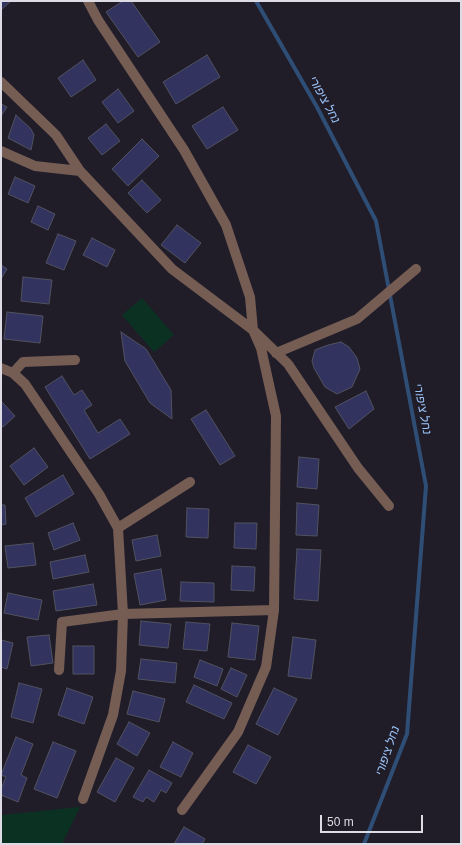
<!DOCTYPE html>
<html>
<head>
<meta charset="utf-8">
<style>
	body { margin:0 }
	#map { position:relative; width:462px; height:845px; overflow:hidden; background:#201d29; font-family:Helvetica,sans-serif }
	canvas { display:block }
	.frame { position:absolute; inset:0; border:2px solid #dddbe4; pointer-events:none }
	.scale { position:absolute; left:320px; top:815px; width:103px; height:18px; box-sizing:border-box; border:2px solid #dddbe4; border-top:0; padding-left:5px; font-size:12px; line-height:14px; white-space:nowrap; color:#dddbe4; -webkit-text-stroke:3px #201d29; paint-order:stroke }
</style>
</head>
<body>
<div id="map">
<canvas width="462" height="845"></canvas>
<div class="frame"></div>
<div class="scale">50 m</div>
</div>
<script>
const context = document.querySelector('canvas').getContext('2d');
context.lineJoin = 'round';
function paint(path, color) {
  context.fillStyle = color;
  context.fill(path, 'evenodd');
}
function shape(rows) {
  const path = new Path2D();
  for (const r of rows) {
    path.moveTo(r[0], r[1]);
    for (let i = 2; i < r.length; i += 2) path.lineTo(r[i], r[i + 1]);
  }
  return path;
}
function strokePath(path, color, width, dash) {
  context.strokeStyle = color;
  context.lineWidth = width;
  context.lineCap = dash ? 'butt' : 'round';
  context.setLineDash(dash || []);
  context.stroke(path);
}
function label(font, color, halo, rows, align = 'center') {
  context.font = font + ' Helvetica,"Noto Sans Hebrew",sans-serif';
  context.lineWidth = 3.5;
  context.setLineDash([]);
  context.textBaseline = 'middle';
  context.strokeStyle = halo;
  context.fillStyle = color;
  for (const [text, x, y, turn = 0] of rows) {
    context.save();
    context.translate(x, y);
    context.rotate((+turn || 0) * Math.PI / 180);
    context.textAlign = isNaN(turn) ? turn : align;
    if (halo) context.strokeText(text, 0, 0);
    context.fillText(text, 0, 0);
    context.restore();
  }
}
paint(shape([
	[142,298,174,335,154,352,122,315],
	[80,807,62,844,1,844,1,815]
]), '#0b3123');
strokePath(shape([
	[256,1,317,107,376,221,426,486,407,734,364,844]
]), '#2f4e76', 4);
const building = shape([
	[1,1,9,1,10,2,1,10,1,1],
	[123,1,131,1,160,42,138,57,106,12,123,1],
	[207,55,220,77,176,104,163,82,207,55],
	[83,60,96,80,71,97,58,78,83,60],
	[118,89,134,111,118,123,102,102,118,89],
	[1,104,7,107,1,116,1,104],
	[223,107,238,130,207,149,192,126,223,107],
	[16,115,31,129,34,135,31,150,8,138,16,115],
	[106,124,120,141,102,155,88,138,106,124],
	[142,139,159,156,128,186,112,169,142,139],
	[15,177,35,186,28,203,8,194,15,177],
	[142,180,161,200,147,213,128,193,142,180],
	[38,206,55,214,48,230,31,222,38,206],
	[177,225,201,243,185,263,161,245,177,225],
	[58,234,76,241,64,270,46,263,58,234],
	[92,238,115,250,107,267,83,255,92,238],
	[1,265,7,269,1,279,1,265],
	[23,277,52,280,49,304,21,301,23,277],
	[7,312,43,316,40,343,4,339,7,312],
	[121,332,146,349,171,390,172,419,150,403,125,361,121,332],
	[341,342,349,347,357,358,360,369,352,387,337,394,325,387,314,368,312,361,315,350,328,345,341,342],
	[62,376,74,395,82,390,92,405,84,410,98,433,120,419,130,434,90,459,45,387,62,376],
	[366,391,374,409,349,429,335,407,366,391],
	[1,401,15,416,3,427,1,425,1,401],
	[206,410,235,456,220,465,191,419,206,410],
	[34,448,48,467,24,485,10,466,34,448],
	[299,457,319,459,317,489,297,487,299,457],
	[63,475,74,494,36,517,25,498,63,475],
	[297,503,319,505,317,536,296,535,297,503],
	[1,505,5,505,6,524,1,525,1,505],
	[187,508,209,509,208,538,186,537,187,508],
	[73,523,80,540,54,550,48,533,73,523],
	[235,523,257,523,256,549,234,548,235,523],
	[157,535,161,556,136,561,132,540,157,535],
	[33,543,36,565,8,568,5,546,33,543],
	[297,549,321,550,318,601,294,599,297,549],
	[85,555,89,572,53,579,50,562,85,555],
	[232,566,255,567,254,591,231,590,232,566],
	[161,569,166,600,140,605,134,574,161,569],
	[181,582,214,583,214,602,180,601,181,582],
	[93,584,97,605,56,611,53,591,93,584],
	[8,593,42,600,38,620,4,613,8,593],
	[141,621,171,624,168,648,139,645,141,621],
	[186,622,210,624,207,651,183,649,186,622],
	[232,623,259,626,255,660,228,657,232,623],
	[49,635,53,663,31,666,27,637,49,635],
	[293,637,316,640,311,679,288,676,293,637],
	[1,640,13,643,7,669,1,667,1,640],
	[73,646,94,646,94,674,73,674,73,646],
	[141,659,177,663,175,683,138,679,141,659],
	[200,660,223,669,217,686,194,677,200,660],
	[231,668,247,675,237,697,221,689,231,668],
	[19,683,42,689,33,723,11,717,19,683],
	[194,685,232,703,224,719,186,702,194,685],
	[67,688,93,697,84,724,58,715,67,688],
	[274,688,297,699,278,735,256,724,274,688],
	[133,691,165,699,159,722,127,714,133,691],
	[129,722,150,733,137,756,117,744,129,722],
	[16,737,33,744,21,775,27,778,18,802,1,795,1,789,6,777,1,775,16,737],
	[53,742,76,751,57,798,34,789,53,742],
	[173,742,193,753,181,777,160,767,173,742],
	[248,745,271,757,256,784,233,772,248,745],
	[116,758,134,768,115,802,97,792,116,758],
	[149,770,172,783,166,793,161,790,154,802,146,797,143,802,133,797,149,770],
	[184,827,205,839,202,844,174,844,184,827]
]);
paint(building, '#32335f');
strokePath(building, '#515260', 1);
strokePath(shape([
	[88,1,98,20,184,150,226,225,250,297,253,330,288,364,358,468,389,506],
	[1,82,56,135,80,171],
	[1,151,35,166,80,171,172,269,253,330,261,348,276,416,274,610,266,667,238,732,182,810],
	[276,353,357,319,416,269],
	[1,368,13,373,25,384,99,494,118,528,123,614,121,671,113,715,83,799],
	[13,373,23,362,75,360],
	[118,528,190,482],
	[59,670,62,622,123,614,274,610]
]), '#755d54', 10);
label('italic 12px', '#9bc3f7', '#201d29', [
	["נחל ציפורי",324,100,61],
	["נחל ציפורי",422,409,79],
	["נחל ציפורי",388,751,-71]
]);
</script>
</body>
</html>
